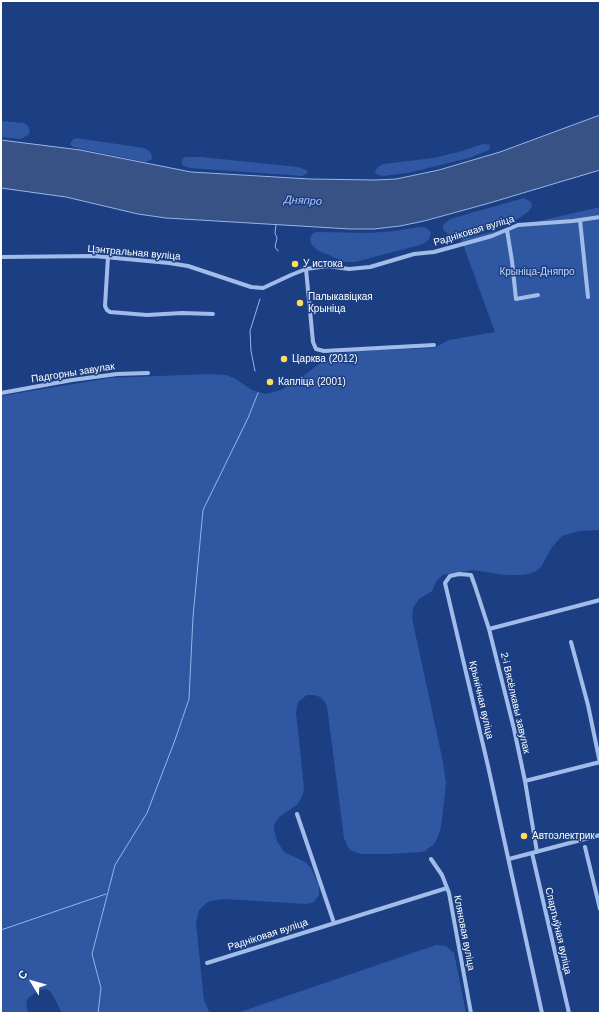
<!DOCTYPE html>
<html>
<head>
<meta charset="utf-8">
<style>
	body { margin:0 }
	#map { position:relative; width:601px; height:1014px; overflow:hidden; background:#1c3f83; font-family:Helvetica,sans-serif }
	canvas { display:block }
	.frame { position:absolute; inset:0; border:2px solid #fff; pointer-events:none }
	.north { position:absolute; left:12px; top:962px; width:40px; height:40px; -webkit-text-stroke:3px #1c3f83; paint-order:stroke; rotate:307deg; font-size:11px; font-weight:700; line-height:16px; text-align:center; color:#fff }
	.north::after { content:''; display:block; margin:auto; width:14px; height:18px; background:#fff; clip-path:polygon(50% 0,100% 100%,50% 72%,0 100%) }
</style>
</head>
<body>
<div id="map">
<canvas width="601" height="1014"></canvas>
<div class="frame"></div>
<div class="north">С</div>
</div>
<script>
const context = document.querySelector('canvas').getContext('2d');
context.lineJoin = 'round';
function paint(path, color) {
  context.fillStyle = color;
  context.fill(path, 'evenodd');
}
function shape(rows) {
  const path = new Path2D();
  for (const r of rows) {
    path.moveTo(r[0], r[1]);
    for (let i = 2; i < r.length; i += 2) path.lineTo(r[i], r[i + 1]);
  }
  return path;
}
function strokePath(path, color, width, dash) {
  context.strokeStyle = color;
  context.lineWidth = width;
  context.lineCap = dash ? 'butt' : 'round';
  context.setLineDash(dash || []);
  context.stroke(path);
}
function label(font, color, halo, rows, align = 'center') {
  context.font = font + ' Helvetica,sans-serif';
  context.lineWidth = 3;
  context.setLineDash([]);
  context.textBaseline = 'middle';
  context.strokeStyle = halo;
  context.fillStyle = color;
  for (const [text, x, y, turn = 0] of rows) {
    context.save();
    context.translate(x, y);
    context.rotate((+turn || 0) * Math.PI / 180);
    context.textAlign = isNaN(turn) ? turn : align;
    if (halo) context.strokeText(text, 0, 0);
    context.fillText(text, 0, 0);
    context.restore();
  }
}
paint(shape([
	[1,121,24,123,28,126,30,131,28,135,21,139,1,137],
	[76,138,144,148,148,150,151,153,152,159,146,162,76,148,72,146,70,144,73,139],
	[483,144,490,145,489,150,469,158,408,173,383,176,376,174,375,171,378,167,383,164,434,158,462,151],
	[185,157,201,157,298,167,306,170,308,173,303,176,190,168,184,166,182,164,182,159],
	[524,198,531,202,532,206,529,211,518,219,461,236,450,236,443,229,443,225,450,219],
	[600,207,600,530,579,531,562,536,552,547,541,567,536,571,529,574,521,575,505,575,473,570,443,575,437,580,432,591,419,599,413,608,412,618,443,762,446,783,441,828,437,839,434,844,425,851,420,852,389,854,361,854,352,851,348,847,344,838,327,706,324,701,320,697,314,695,307,695,298,702,296,712,304,788,303,794,298,804,279,817,274,825,274,829,277,841,284,852,305,862,311,868,319,886,319,895,314,902,307,904,224,899,210,901,204,905,199,910,196,923,204,1000,206,1005,210,1013,62,1013,51,992,46,989,40,990,29,997,26,1002,28,1013,1,1013,1,396,110,378,208,374,226,375,234,378,252,390,266,394,281,390,298,380,319,364,330,358,350,351,434,348,449,340,495,332,461,239],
	[419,227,425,227,431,232,429,239,426,242,420,245,355,262,345,262,317,250,312,245,310,239,312,234,316,232,369,233,395,231],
	[436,945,446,946,454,953,466,1013,237,1013]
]), '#3057a2');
const water = shape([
	[600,115,600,170,486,204,424,221,400,226,374,229,350,229,166,218,138,214,66,197,1,188,1,140,80,150,191,172,310,179,375,180,396,179,439,170,500,152,600,115]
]);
paint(water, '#385285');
strokePath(water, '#95b5ec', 1);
strokePath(shape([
	[276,225,275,233,277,238,275,247,278,251],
	[255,371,251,351,250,331,260,299],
	[1,930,106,894],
	[98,1013,101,988,92,954,115,865,147,813,175,740,189,699,193,617,203,510,248,418,258,393]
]), '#95b5ec', 1);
strokePath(shape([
	[580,220,588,297],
	[507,230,512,261,516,299,538,295],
	[1,257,94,256,169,263,188,266,251,287,263,288,291,275,306,269,328,266,349,269,370,267,414,254,434,252,492,236,518,225,573,221,600,217],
	[108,257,105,306,107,310,110,312,147,315,182,313,213,314],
	[306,269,313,342,316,349,324,351,434,345],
	[1,393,72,380,117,374,148,373],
	[489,629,600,600],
	[571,642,588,705,600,763],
	[525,781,600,762],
	[297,814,334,923],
	[585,847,600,909],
	[537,852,525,781,514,729,489,629,475,586,471,575,459,574,450,576,445,583,488,766,542,1013],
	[532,853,569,1013],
	[431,859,442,875,449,893,471,1013],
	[509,859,600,835],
	[207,963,447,888]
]), '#a2bcea', 4);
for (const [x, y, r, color] of [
	[295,264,4,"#fbdd60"],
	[300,303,4,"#fbdd60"],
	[284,359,4,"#fbdd60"],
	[270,382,4,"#fbdd60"],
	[524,836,4,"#fbdd60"]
]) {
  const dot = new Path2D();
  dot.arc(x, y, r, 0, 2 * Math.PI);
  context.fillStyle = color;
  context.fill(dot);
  strokePath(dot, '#1c3f83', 1.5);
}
label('10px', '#fff', '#1c3f83', [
	["Радніковая вуліца",474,231,-17],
	["Цэнтральная вуліца",134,253,5],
	["Падгорны завулак",73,373,-9],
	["Крынічная вуліца",481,700,77],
	["2-і Вясёлкавы завулак",515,703,77],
	["Спартыўная вуліца",558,931,77],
	["Кляновая вуліца",464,933,79],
	["Радніковая вуліца",268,935,-18]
]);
label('10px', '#fff', '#1c3f83', [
	["У истока",303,264],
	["Палыкавіцкая",308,297],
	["Крыніца",308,309],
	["Царква (2012)",292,359],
	["Капліца (2001)",278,382],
	["Автоэлектрик",532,836]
], 'left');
label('10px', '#c7d8f8', '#1c3f83', [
	["Крыніца-Дняпро",537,272]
]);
label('italic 11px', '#aec6f2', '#1c3f83', [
	["Дняпро",303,201,3]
]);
</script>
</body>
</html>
